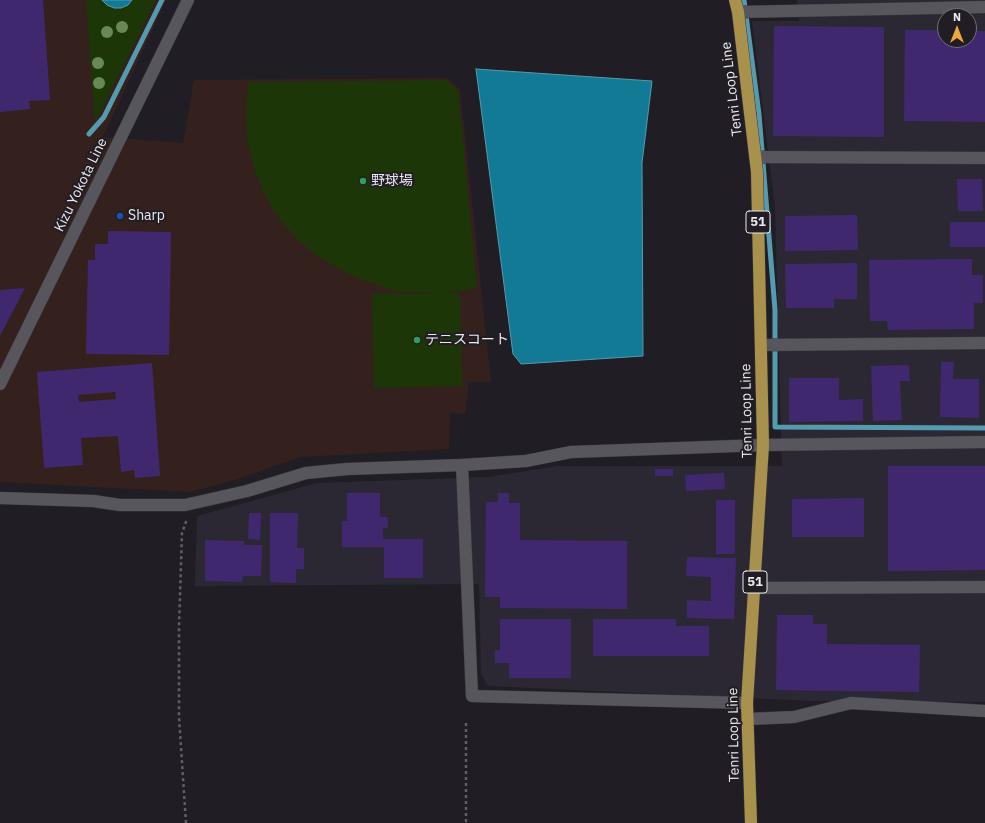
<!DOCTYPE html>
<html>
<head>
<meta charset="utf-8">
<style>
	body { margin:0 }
	#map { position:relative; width:985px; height:823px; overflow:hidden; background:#201e24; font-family:"IBM Plex Sans",sans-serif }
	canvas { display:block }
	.north { position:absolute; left:937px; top:8px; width:40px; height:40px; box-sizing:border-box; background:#201e24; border:1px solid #716f74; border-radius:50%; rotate:0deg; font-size:11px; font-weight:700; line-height:16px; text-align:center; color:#eae9ed }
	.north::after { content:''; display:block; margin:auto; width:14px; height:18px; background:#eca93a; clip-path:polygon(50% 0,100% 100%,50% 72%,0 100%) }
</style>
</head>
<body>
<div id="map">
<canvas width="985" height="823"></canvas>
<div class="north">N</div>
</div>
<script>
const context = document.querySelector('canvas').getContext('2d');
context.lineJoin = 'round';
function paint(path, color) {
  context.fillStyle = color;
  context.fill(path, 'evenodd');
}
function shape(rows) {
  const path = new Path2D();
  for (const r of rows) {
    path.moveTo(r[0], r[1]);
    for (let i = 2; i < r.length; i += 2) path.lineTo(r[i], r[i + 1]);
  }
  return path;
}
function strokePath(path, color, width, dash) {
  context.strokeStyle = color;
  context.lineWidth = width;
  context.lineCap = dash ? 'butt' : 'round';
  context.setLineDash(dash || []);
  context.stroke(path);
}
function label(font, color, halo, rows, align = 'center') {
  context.font = font + ' "IBM Plex Sans","Noto Sans JP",sans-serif';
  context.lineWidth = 4;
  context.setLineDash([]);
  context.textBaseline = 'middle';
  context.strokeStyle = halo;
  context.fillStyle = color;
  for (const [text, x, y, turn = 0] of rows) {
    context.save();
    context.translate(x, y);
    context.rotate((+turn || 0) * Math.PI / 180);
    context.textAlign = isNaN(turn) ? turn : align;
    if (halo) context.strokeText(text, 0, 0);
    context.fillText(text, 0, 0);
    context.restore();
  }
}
paint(shape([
	[797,0,985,0,985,702,815,701,488,686,481,674,479,584,195,586,197,516,317,483,488,477,558,466,782,466,775,208,752,21,799,21],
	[945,16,969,16,969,40,945,40]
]), '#2b2833');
paint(shape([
	[0,0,166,0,103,137,183,143,194,80,446,78,460,89,491,382,469,382,465,414,450,413,449,449,300,457,238,479,190,492,0,482]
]), '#34211e');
paint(shape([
	[86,0,156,0,95,122],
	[446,80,458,90,477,288,445,293,460,293,462,386,374,388,372,294,443,293,395,291,355,277,318,257,297,239,277,216,264,193,254,168,247,140,246,109,249,82]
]), '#1d3607');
const water = shape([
	[102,0,132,0,128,5,121,8,114,8,107,5,102,0],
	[476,69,652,81,642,163,643,356,521,364,513,354,476,69]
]);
paint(water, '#137a95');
strokePath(water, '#549baf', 1);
strokePath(shape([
	[744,0,759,114,775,310,775,427,985,428],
	[89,134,104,117,162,0]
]), '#549baf', 5);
paint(shape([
	[0,0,43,0,50,100,29,101,30,109,0,112],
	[774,26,884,27,884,137,773,136],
	[905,30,945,30,945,40,969,40,969,31,985,31,985,122,904,121],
	[957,179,982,179,983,211,958,211],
	[857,215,858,250,785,251,785,216],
	[950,222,985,222,985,247,950,247],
	[108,231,171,232,169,355,86,354,88,260,95,260,95,244,108,244],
	[972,259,972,275,983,275,983,303,974,303,974,329,888,330,887,321,870,321,869,260],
	[857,263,857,299,834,299,834,308,786,308,785,264],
	[25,288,0,336,0,290],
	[941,362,954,362,953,379,979,379,979,418,940,417],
	[152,363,160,476,135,478,134,470,121,472,118,436,81,438,83,465,44,468,37,372],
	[115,392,116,399,79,402,78,395],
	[909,365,910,381,900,381,902,420,873,421,871,366],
	[789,378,839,378,839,400,863,399,863,421,789,422],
	[888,466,985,466,985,570,888,571],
	[655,469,673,469,673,476,655,476],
	[724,473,725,489,686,491,685,475],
	[347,493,380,493,380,517,387,517,388,528,383,528,383,539,423,539,423,578,384,578,384,547,342,547,342,521,347,521],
	[498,493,509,493,509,503,520,503,520,540,627,541,627,609,500,608,500,597,485,597,486,502,498,502],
	[864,498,864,537,792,537,792,499],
	[716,500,735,500,735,554,716,554],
	[249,513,261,513,260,540,248,539],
	[270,513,298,513,297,548,304,548,304,569,296,569,296,583,270,582],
	[205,540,244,541,244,545,262,545,261,576,243,576,242,582,205,581],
	[687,557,736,558,734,619,687,618,687,600,711,601,711,577,686,576],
	[777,615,813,615,813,624,827,624,827,644,920,645,919,692,776,690],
	[500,619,571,619,571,678,509,678,509,663,495,663,495,650,500,650],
	[593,619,676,619,676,626,709,626,709,656,593,656]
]), '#40286f');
const street = shape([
	[738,12,985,7],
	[755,157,985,158],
	[761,345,985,343],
	[763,445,985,442],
	[462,465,472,696,747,703],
	[755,588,985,587],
	[748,719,794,717,851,703,985,711]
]);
const secondary = shape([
	[0,384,188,0],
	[0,498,93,501,120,505,185,505,247,491,306,473,347,469,462,465,526,461,571,452,763,445]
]);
const primary = shape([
	[735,0,738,12,757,172,763,445,747,703,751,823]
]);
strokePath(street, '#3b3a3e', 13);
strokePath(secondary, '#3b3a3e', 13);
strokePath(primary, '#3b3a3e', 13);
strokePath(shape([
	[466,723,466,823],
	[186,823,179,717,179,627,182,533,187,519]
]), '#605e64', 2.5, [3, 3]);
strokePath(street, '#57565c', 12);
strokePath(secondary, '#57565c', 12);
strokePath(primary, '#a8914c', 12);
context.fillStyle = '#688953';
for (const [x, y] of [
	[122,27],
	[107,32],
	[98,63],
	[99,83]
]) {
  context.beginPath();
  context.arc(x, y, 6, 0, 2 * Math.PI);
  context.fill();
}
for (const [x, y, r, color] of [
	[363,181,4,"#2e9e5b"],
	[120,216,4,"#1a4fb4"],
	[417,340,4,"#2e9e5b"]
]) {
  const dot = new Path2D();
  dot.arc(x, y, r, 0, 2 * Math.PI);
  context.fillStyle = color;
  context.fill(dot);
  strokePath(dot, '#201e24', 1.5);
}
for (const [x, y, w] of [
	[758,222,24],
	[755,582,24]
]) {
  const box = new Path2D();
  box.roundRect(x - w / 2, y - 11, w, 22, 3);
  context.fillStyle = '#201e24';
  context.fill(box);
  strokePath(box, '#eae9ed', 1);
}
label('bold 13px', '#eae9ed', null, [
	["51",758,222],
	["51",755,582]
]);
label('14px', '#eae9ed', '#201e24', [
	["Tenri Loop Line",732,89,-97],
	["Kizu Yokota Line",81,185,-64],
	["Tenri Loop Line",747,411,-91],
	["Tenri Loop Line",734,735,-91]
]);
label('14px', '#eae9ed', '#201e24', [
	["野球場",371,181],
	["Sharp",128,216],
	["テニスコート",425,340]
], 'left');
</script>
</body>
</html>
